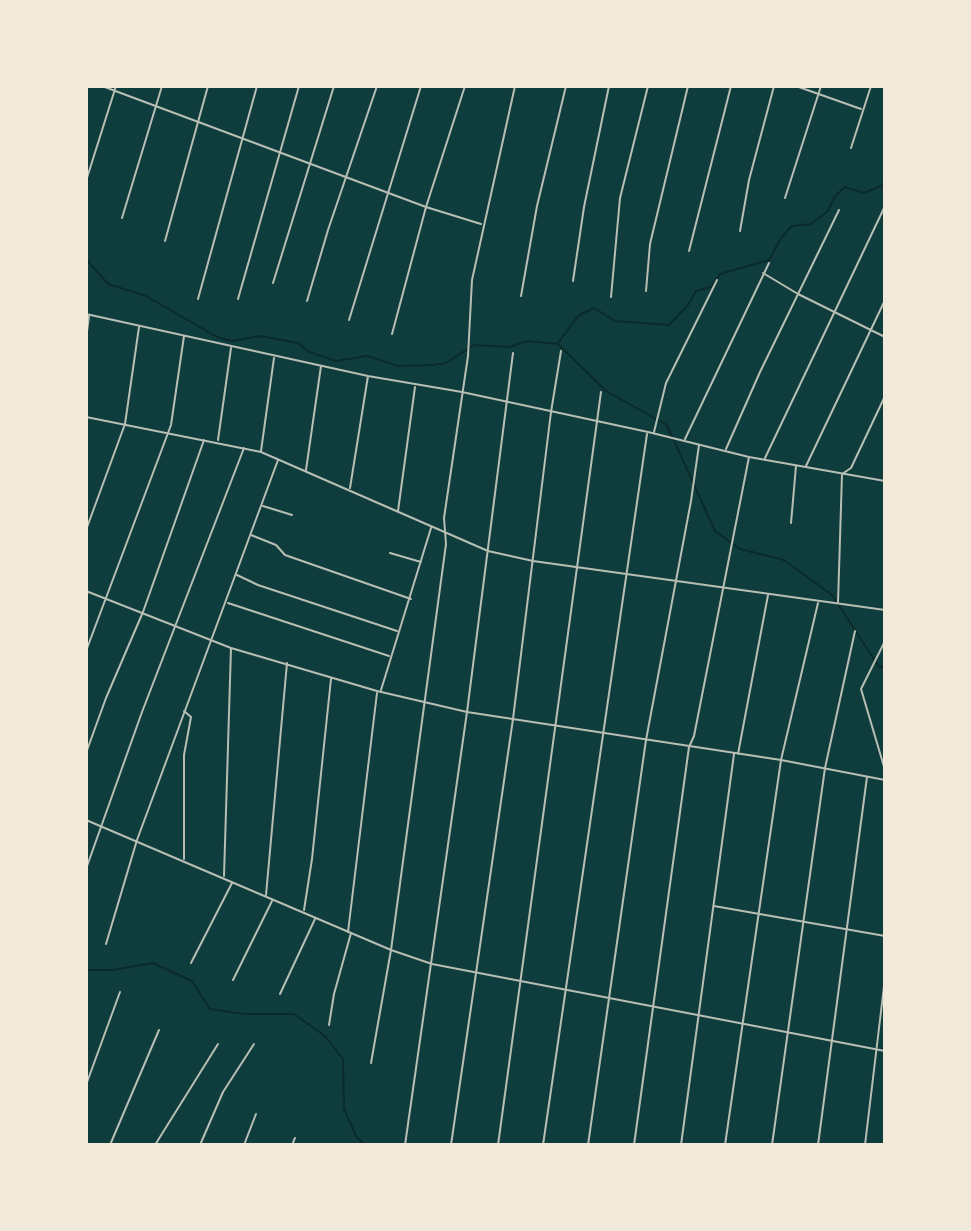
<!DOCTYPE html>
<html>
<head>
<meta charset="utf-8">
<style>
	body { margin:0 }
	#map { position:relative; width:971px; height:1231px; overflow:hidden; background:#0f3d3e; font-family:"Zilla Slab",serif }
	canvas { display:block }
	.frame { position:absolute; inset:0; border:88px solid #f1e9da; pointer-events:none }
</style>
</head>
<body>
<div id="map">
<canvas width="971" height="1231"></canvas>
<div class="frame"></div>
</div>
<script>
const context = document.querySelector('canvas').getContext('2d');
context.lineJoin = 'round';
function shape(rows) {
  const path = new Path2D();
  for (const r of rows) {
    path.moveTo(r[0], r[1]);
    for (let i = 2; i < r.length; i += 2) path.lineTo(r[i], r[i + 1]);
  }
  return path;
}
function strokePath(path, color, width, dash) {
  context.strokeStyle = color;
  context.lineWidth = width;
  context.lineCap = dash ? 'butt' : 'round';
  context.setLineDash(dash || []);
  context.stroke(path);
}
strokePath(shape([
	[86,259,108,284,146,296,217,337,232,341,260,336,298,343,309,352,336,361,367,356,398,366,434,365,446,363,474,345,509,347,528,341,558,344,606,391,667,425,715,531,740,549,784,560,832,595,879,667,885,667],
	[558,343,579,315,594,308,615,321,669,325,688,305,696,291,711,287,720,274,769,260,781,238,792,226,811,224,828,211,835,196,845,187,864,193,885,184],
	[86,970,112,970,153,963,192,981,210,1009,244,1014,294,1014,325,1036,343,1059,344,1109,356,1136,365,1145]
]), '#0a2a2b', 2);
strokePath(shape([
	[102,86,426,207,481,224],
	[796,86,861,109],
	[851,148,871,86],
	[86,181,116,86],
	[785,198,821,86],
	[122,218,162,86],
	[740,231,749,180,774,86],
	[165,241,208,86],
	[689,251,731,86],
	[763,273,798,294,885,337],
	[573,281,584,207,609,86],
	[273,283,334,86],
	[646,291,650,244,688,86],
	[521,296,537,206,566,86],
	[611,297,620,198,648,86],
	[198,299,257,86],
	[238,299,299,86],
	[307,301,328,230,377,86],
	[86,314,368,376,462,392,648,432,749,457,885,481],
	[349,320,421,86],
	[392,334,426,207,465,86],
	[86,339,89,316],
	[86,417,261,452,488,551,533,561,885,610],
	[654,432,666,383,717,280],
	[685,439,769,263],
	[218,440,231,348],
	[726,449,760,372,839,210],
	[261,451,274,358],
	[765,458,885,206],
	[806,466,885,300],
	[306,470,321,366],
	[350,488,368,376],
	[263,506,292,515],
	[398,511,415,387],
	[791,523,796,466],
	[86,530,125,424,139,327],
	[251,535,276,545,285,555,411,599],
	[390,553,421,562],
	[237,575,258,585,397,631],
	[86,591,231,648,377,691,467,712,781,760,885,780],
	[228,603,389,656],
	[838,603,842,474,851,468,885,396],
	[885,641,861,689,885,770],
	[86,651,171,425,184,336],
	[381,690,431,528],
	[184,711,191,717,184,755,184,859],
	[86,753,106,698,143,612,204,440],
	[738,754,768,595],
	[86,820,391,950,432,964,885,1051],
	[86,869,142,712,244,448],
	[224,876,231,648],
	[266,895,287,663],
	[714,906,885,936],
	[304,910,312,859,331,679],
	[348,932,377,693],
	[106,944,137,840,278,460],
	[191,963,232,883],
	[233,980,272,901],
	[280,994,315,919],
	[329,1025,334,994,351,933],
	[371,1063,391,950,446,544,444,518,468,356,472,280,515,86],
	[86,1085,120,992],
	[110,1145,159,1030],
	[155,1145,218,1044],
	[200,1145,223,1092,254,1044],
	[244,1145,256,1114],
	[292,1145,295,1138],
	[405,1145,467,712,513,353],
	[451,1145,513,719,551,412,561,351],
	[498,1145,601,392],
	[543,1145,647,434],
	[588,1145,646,740,691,501,699,445],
	[634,1145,689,747,694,736,749,457],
	[681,1145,734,754],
	[725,1145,781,760,818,603],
	[772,1145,825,768,855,631],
	[818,1145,867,777],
	[865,1145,885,978]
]), '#b8beb3', 2);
</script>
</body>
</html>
